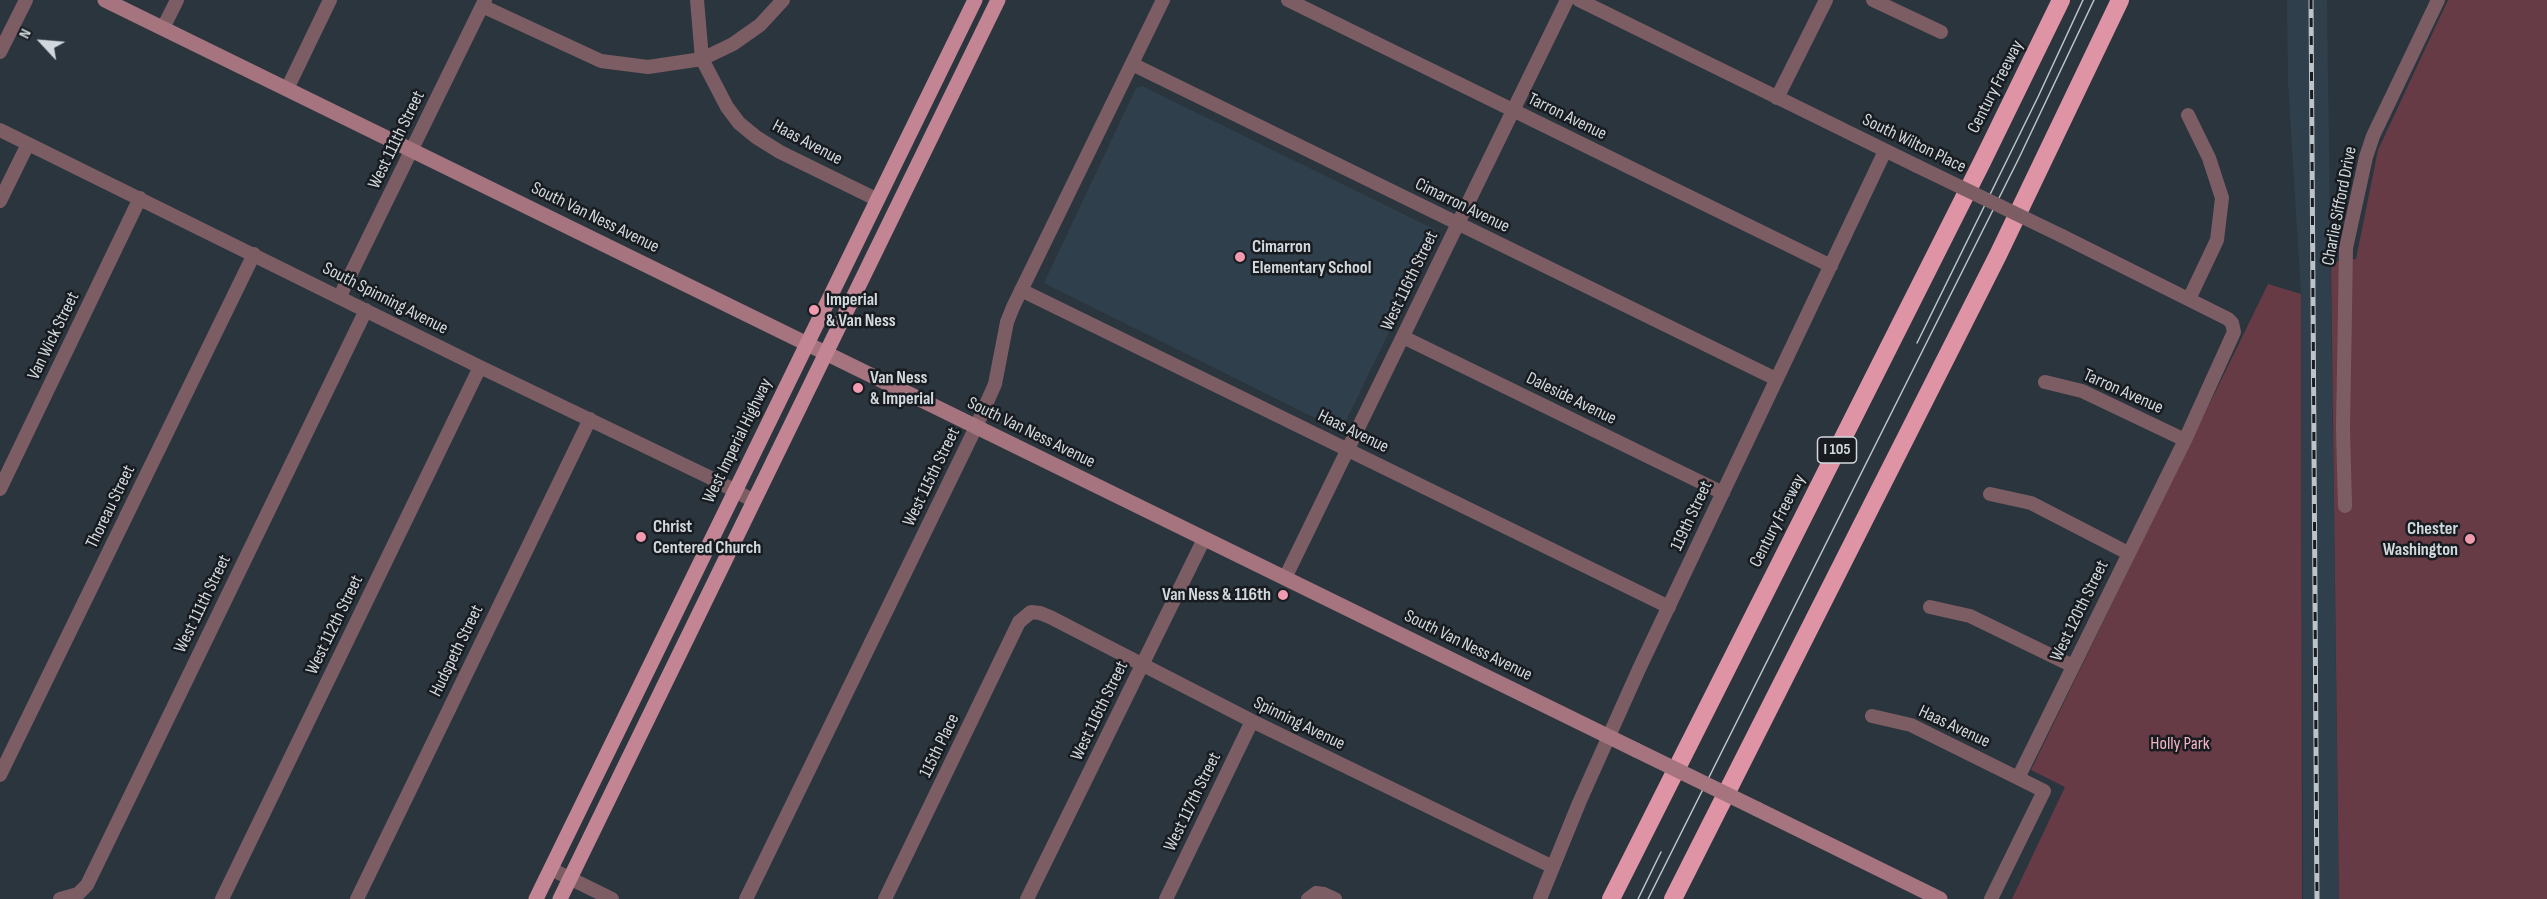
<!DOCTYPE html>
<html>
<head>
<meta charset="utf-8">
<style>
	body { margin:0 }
	#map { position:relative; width:2547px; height:899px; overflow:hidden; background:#2b353d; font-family:"Sofia Sans Condensed",sans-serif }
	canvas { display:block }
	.north { position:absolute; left:12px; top:12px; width:60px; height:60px; -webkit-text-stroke:4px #181c20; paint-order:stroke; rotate:296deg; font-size:16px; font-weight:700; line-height:24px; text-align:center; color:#d2d9de }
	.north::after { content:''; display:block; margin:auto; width:21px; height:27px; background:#d2d9de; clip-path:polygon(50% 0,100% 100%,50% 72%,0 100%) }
</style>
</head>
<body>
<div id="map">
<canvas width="2547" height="899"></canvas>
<div class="north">N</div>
</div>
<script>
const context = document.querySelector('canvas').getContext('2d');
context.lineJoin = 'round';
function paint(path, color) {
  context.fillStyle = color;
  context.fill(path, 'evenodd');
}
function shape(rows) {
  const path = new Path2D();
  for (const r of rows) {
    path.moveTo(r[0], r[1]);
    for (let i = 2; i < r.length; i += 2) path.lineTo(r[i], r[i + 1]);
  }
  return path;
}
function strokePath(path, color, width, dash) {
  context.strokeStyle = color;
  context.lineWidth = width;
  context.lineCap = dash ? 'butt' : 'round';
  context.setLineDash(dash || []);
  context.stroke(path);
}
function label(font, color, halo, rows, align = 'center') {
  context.font = font + ' "Sofia Sans Condensed",sans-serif';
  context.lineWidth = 5;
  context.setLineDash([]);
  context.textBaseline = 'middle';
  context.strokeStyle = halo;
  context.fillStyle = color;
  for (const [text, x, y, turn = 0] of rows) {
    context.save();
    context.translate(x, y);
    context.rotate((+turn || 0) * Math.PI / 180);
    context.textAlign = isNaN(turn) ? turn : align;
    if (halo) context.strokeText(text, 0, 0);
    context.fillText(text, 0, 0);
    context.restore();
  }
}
paint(shape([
	[2287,0,2327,0,2339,899,2303,899,2301,294,2288,83],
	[1142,86,1434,229,1436,235,1344,425,1340,428,1335,428,1044,283,1136,88]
]), '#2f3f4b');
paint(shape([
	[2448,0,2547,0,2547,899,2339,899,2331,262,2356,259,2378,150],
	[2268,284,2301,294,2302,899,2012,899,2065,787,2031,770]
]), '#673b46');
strokePath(shape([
	[697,0,702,59,733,44,760,25,783,0],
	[1288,0,1831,266],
	[1579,0,1917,166],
	[1873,0,1941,32],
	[482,6,601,61,648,67,702,59,727,107,739,123,756,137,780,152,878,200],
	[163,28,177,0],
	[0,52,26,0],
	[1132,64,1776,379],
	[287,89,330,0],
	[1777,98,1826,0],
	[2188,115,2209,158,2222,198,2217,240,2189,299],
	[0,130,480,367,711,478,754,501],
	[0,201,28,144],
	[1021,290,1669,607],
	[340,296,485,0],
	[1403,337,1723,493],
	[2045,382,2082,391,2185,440],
	[0,489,140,198],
	[1990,494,2031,503,2128,553],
	[2345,506,2343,429,2346,248,2366,157,2373,136,2438,0],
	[1285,578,1567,0],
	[1930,607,1970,616,2073,666],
	[1872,716,1911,725,2018,778],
	[0,775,254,254],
	[551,869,612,899],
	[60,899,78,894,87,885,366,310],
	[222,899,480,367],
	[357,899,590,419],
	[746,899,976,427,995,384,1007,322,1013,307,1163,0],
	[885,899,1019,622,1031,612,1040,613,1050,617,1252,721,1553,867],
	[1027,899,1204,539],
	[1166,899,1252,721],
	[1308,899,1316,893,1324,894,1335,899],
	[1540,899,1579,803,1639,669,1885,151],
	[1991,899,2044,791,2018,778,2185,440,2234,332,2232,323,2228,319,2062,236]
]), '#7d5d64', 14);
strokePath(shape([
	[105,0,1636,750],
	[1757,809,1940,899]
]), '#a5747f', 15);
strokePath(shape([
	[536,899,975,0],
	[560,899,998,0]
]), '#c38593', 15);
strokePath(shape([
	[1611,899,1982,162,2061,0],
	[1673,899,1998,255,2120,0]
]), '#df94a6', 18);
strokePath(shape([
	[1917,343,2038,97,2083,0],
	[1638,899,1661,852],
	[1648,899,2019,158,2094,0]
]), '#bdc4c9', 1.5);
const rail = shape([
	[2311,0,2317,899]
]);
strokePath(rail, '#bdc4c9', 5);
strokePath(rail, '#181c20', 3, [9]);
strokePath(shape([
	[1917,166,2062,236]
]), '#7d5d64', 14);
strokePath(shape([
	[1636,750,1757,809]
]), '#a5747f', 15);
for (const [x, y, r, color] of [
	[1240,257,6,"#f29aaf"],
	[814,310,6,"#f29aaf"],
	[858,388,6,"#f29aaf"],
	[641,537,6,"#f29aaf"],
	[2470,539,6,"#f29aaf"],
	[1283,595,6,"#f29aaf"]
]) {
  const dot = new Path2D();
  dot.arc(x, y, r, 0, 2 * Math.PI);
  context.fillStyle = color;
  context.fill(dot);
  strokePath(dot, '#181c20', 2);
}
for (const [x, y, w] of [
	[1837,450,39]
]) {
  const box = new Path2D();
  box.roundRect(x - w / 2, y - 13, w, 26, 4.5);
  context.fillStyle = '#181c20';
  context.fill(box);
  strokePath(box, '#d2d9de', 1.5);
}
label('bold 16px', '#d2d9de', null, [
	["I 105",1837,450]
]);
label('18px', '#d2d9de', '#181c20', [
	["Century Freeway",1996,87,-63],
	["Tarron Avenue",1567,117,26],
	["West 111th Street",397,140,-64],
	["Haas Avenue",807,143,28],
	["South Wilton Place",1914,144,26],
	["Cimarron Avenue",1462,206,26],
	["Charlie Sifford Drive",2340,206,-79],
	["South Van Ness Avenue",595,218,26],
	["West 116th Street",1410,281,-64],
	["South Spinning Avenue",385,299,27],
	["Van Wick Street",54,336,-64],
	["Tarron Avenue",2123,392,24],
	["Daleside Avenue",1571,399,26],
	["Haas Avenue",1353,432,26],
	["South Van Ness Avenue",1031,433,26],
	["West Imperial Highway",738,441,-64],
	["West 115th Street",932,477,-64],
	["Thoreau Street",111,507,-64],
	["119th Street",1692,516,-65],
	["Century Freeway",1778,521,-63],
	["West 111th Street",203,604,-64],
	["West 120th Street",2080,611,-64],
	["West 112th Street",335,625,-64],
	["South Van Ness Avenue",1468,646,26],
	["Hudspeth Street",457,651,-64],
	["West 116th Street",1100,711,-64],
	["Spinning Avenue",1299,724,26],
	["Haas Avenue",1954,727,25],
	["115th Place",940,746,-64],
	["West 117th Street",1193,802,-64]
]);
label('bold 18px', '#d2d9de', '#181c20', [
	["Cimarron",1252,247],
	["Elementary School",1252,268],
	["Imperial",826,300],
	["& Van Ness",826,321],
	["Van Ness",870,378],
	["& Imperial",870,399],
	["Christ",653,527],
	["Centered Church",653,548],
	["Chester",2458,529,"right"],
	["Washington",2458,550,"right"],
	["Van Ness & 116th",1271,595,"right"]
], 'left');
label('18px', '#f3b5c3', '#181c20', [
	["Holly Park",2180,744]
]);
</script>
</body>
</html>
